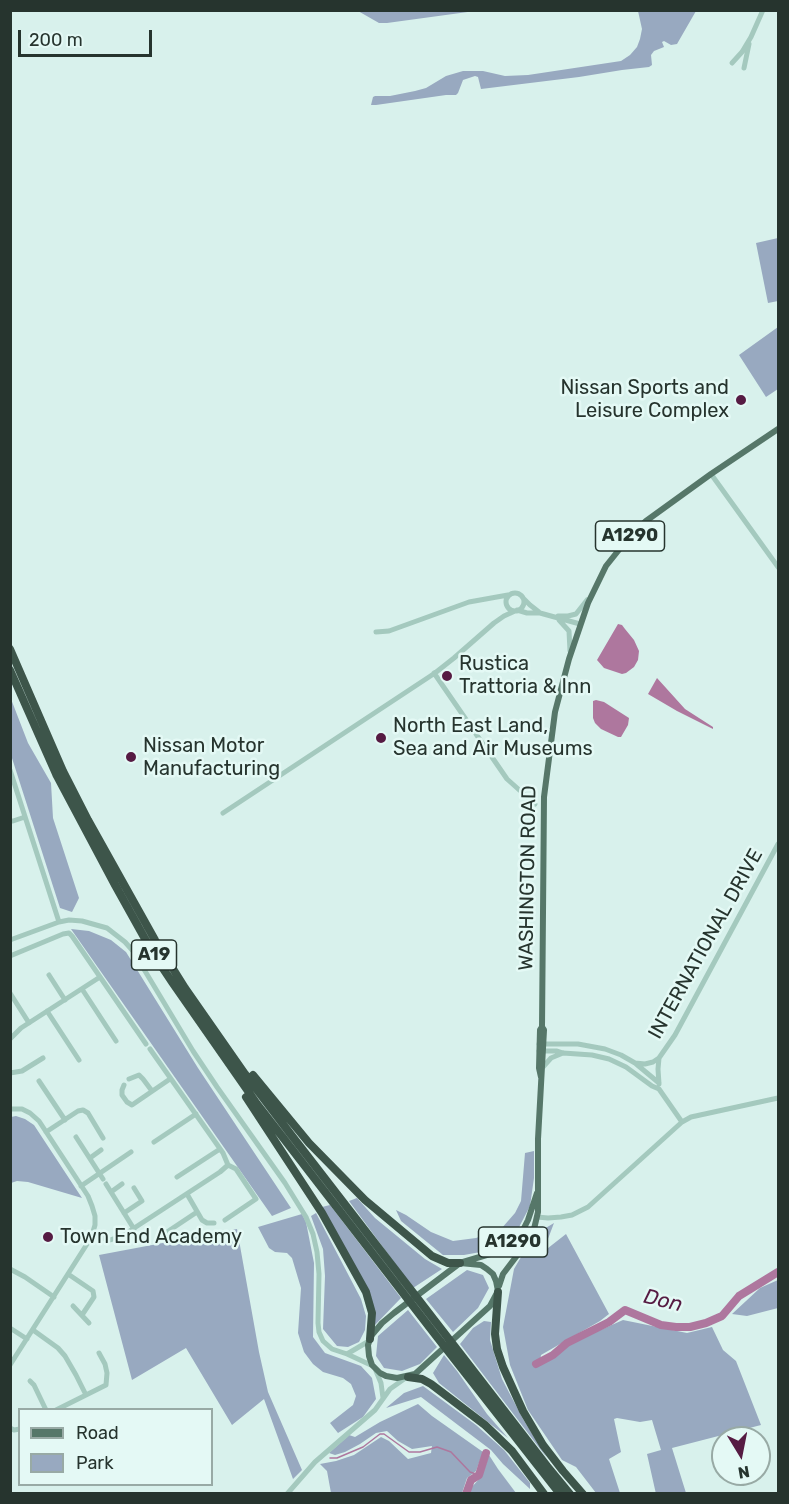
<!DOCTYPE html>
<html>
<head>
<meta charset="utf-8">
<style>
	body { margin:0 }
	#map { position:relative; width:789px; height:1504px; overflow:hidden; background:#d8f1ec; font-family:Rubik,sans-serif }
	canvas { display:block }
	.frame { position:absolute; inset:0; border:12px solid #26342e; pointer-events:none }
	.legend { position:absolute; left:18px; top:1408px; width:195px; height:78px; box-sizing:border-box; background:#e4f9f5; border:2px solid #98aaa5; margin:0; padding:8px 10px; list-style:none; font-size:18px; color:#26342e }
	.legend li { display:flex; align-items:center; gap:12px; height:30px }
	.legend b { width:30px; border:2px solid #98aaa5 }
	.north { position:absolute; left:711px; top:1426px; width:60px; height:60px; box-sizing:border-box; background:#e4f9f5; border:2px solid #98aaa5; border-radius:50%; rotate:170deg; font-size:16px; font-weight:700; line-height:24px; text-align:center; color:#26342e }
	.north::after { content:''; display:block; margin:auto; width:21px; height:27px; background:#561b43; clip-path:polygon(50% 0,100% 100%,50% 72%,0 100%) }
	.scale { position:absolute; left:18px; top:30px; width:134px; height:27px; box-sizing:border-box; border:3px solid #26342e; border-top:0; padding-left:8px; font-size:18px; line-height:21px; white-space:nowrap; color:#26342e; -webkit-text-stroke:4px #e4f9f5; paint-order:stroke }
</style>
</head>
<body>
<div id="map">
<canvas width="789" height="1504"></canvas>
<div class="frame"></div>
<ul class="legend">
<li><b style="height:8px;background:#567769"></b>Road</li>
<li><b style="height:16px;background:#98a9c0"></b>Park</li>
</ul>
<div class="north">N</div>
<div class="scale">200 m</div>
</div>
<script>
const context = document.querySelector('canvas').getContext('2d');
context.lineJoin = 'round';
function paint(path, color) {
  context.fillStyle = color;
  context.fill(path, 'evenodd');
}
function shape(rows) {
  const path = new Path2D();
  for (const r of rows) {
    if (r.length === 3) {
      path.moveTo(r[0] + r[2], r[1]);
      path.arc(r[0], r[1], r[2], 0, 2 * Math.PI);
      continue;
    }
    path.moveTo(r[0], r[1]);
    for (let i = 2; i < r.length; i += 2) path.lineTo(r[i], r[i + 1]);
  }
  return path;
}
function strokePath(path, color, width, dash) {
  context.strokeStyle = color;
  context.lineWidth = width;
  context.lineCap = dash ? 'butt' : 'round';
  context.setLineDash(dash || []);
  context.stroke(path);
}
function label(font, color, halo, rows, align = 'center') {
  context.font = font + ' Rubik,sans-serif';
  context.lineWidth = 5;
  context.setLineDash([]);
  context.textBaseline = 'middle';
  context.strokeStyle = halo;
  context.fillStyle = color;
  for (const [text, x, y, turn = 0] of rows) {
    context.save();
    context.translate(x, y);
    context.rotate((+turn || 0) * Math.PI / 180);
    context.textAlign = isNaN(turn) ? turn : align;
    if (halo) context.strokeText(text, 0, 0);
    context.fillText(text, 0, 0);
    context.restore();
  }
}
paint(shape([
	[358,11,475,11,387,23,379,23],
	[638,11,696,11,677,44,671,45,664,41,662,42,664,47,654,51,651,55,652,65,649,67,622,70,579,77,481,89,478,77,475,76,463,80,458,93,456,95,446,95,376,105,371,105,373,97,375,96,390,96,415,91,426,88,446,76,463,71,483,71,505,76,528,75,621,61,630,55,637,47,640,39,642,29],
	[778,238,778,301,768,303,756,243],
	[778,327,778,389,766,397,739,355],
	[11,699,28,743,51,783,53,818,79,898,72,912,60,908,11,755],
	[71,929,89,931,111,940,126,952,198,1068,291,1208,272,1216],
	[16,1116,25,1119,34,1125,82,1198,28,1182,17,1181,11,1183,11,1117],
	[534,1151,534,1178,530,1206,516,1233,497,1249,464,1255,443,1255,401,1221,396,1210,406,1215,431,1232,453,1241,476,1238,501,1229,515,1213,521,1201,525,1153],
	[357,1198,375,1218,425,1259,442,1269,413,1288,349,1201],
	[330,1205,401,1298,374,1326,375,1315,371,1297,322,1207],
	[316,1213,361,1299,366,1316,365,1330,359,1342,348,1347,337,1346,323,1329,325,1276,323,1249,311,1216],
	[302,1214,306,1222,314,1263,313,1337,325,1353,361,1366,372,1378,376,1399,363,1417,338,1433,330,1423,353,1405,356,1396,351,1384,343,1378,323,1372,313,1364,304,1352,298,1333,301,1288,292,1258,287,1253,275,1252,269,1248,258,1227],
	[554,1223,543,1252,566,1234,609,1314,600,1321,541,1355,540,1363,580,1339,623,1320,687,1333,712,1327,723,1350,736,1361,761,1425,672,1448,686,1493,656,1494,647,1454,661,1450,652,1420,640,1422,617,1418,614,1419,621,1452,609,1459,620,1493,596,1493,576,1467,562,1460,528,1410,510,1365,503,1327,514,1269,534,1235],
	[237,1229,259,1352,268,1392,302,1470,293,1479,264,1399,232,1425,186,1348,132,1380,99,1255],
	[467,1270,483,1275,489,1288,478,1308,453,1332,426,1299],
	[778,1280,778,1308,747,1316,732,1314,760,1288],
	[408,1310,437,1347,420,1364,402,1371,384,1368,376,1356,378,1336],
	[484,1321,491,1322,490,1340,502,1379,523,1419,547,1458,460,1344,473,1328],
	[444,1355,457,1371,487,1414,508,1438,439,1383,433,1373],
	[423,1386,476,1425,504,1450,530,1483,530,1489,503,1464,491,1450,421,1397,386,1408,404,1393],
	[418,1404,432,1416,483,1452,476,1471,467,1478,462,1493,331,1493,327,1471,320,1464,336,1461,354,1455,381,1437,389,1441,408,1459,431,1453,432,1446,412,1449,398,1441,387,1431,376,1433,360,1444,345,1452,335,1455,329,1453,349,1435,355,1437,380,1422],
	[489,1455,498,1469,516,1493,468,1493,469,1490,482,1476]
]), '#98a9c0');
paint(shape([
	[618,624,622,625,625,629,634,640,639,651,638,660,634,667,626,673,622,674,604,668,597,660],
	[657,678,685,709,713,727,713,729,677,711,648,694],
	[596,700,604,702,629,718,628,725,621,737,618,737,601,729,595,723,593,718,593,701]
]), '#ae779e');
strokePath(shape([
	[330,1458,337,1458,363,1447,380,1434,384,1434,409,1452,420,1452,437,1447,451,1452,470,1472,479,1475]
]), '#ae779e', 1.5);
strokePath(shape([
	[536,1364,553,1355,567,1343,609,1322,625,1310,661,1325,676,1327,690,1327,706,1323,722,1316,739,1296,778,1272],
	[466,1494,471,1480,479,1475,486,1453]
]), '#ae779e', 8);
strokePath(shape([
	[732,63,742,52,751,37,763,10],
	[744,68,749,44],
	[711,474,778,567],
	[515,602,9],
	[523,598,530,605,539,612],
	[517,610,527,613,540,613,580,624],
	[558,616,568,616,576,614,587,600],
	[559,620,569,631,570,651],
	[376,632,389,631,469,602,508,595],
	[434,673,507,779,535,804],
	[10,770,59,922],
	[223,813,435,673,454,658,494,623,504,616,515,611],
	[10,821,13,821,25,817],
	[10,940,59,922,69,920,82,921,107,928,125,942,133,951,193,1051,217,1087,285,1183,306,1217,313,1234,317,1252,319,1274,318,1323,319,1332,323,1341,332,1349,347,1354,373,1366],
	[10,956,63,934,69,933,72,936,146,1044],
	[49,975,65,1000],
	[82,989,116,1041],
	[10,993,29,1023],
	[47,1011,79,1060],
	[10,1039,21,1028,100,977],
	[539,1044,578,1044,605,1049,621,1055,635,1063,659,1083],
	[150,1049,223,1153,228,1165],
	[539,1051,557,1051,563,1053,592,1055,609,1059,626,1067,652,1086,659,1089,682,1122],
	[659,1058,658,1069,659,1084],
	[635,1063,645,1064,653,1062,659,1058,675,1035,778,844],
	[543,1067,551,1058,563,1053],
	[10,1073,22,1071,43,1058],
	[129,1079,139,1075,143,1079,152,1091],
	[39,1081,65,1120],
	[124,1085,122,1090,122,1095,127,1102,132,1105,170,1079],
	[10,1109,22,1109,30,1113,39,1121,88,1196,92,1206,95,1216,95,1225,92,1235,87,1244,10,1365],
	[46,1132,78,1111,83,1110,88,1113,103,1138],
	[76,1137,103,1179],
	[154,1142,196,1114],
	[90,1158,101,1150],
	[177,1177,220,1149],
	[106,1184,134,1229],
	[81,1186,131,1152],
	[111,1192,122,1184],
	[187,1194,202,1220,207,1223,214,1223],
	[124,1213,142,1201,134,1188],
	[537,1217,548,1218,561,1217,572,1215,588,1207,682,1122,691,1117,778,1098],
	[225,1220,256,1199,236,1169,228,1165],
	[92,1235,110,1240,122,1236,220,1172,228,1165],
	[161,1236,197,1212],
	[10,1269,25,1277,54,1297],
	[68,1274,93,1291,94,1297,82,1315],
	[73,1306,89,1323],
	[10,1328,27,1339],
	[33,1330,58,1348,65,1356,76,1375,86,1395],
	[347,1354,369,1341],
	[376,1371,381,1383,383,1398],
	[30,1381,34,1385,46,1410],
	[56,1410,106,1385,107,1373,105,1364,99,1353],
	[10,1428,14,1430,20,1429],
	[287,1494,315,1462,375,1410,390,1389,407,1377]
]), '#a4c9be', 5);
strokePath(shape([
	[541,1077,539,1068,540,1030,542,1027,544,797,555,712,569,659,588,603,606,566,630,536,646,521,711,474,778,429],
	[463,1262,500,1251,515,1240,522,1232,528,1220,537,1193],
	[460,1263,481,1265,487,1269,493,1274,496,1281,498,1291,490,1306,415,1374,397,1378,386,1376,380,1373,372,1365,369,1356,368,1345,371,1336,382,1323,394,1313,460,1263],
	[499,1286,503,1274,522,1249,534,1229,538,1212,538,1139,544,1030,542,1027]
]), '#567769', 6);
strokePath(shape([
	[10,649,63,771,88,820,155,940,185,988,245,1074,289,1132,547,1466,570,1494],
	[10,670,56,774,115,885,154,955,172,982,257,1104,437,1337,560,1494],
	[253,1075,309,1143,365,1200,432,1256,448,1263,460,1263],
	[246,1097,322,1213,366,1292,372,1313,370,1339],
	[498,1292,495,1334,497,1349,503,1367,523,1411,543,1445,563,1471,583,1494],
	[408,1377,422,1379,431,1384,485,1425,512,1451,544,1494]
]), '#3d554a', 8);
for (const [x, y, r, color] of [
	[741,400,6,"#561b43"],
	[447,676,6,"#561b43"],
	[381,738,6,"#561b43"],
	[131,757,6,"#561b43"],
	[48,1237,6,"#561b43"]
]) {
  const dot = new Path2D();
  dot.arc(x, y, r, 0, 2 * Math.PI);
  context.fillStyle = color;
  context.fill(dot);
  strokePath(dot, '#e4f9f5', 2);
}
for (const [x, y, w] of [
	[630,536,69],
	[154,955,45],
	[513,1242,69]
]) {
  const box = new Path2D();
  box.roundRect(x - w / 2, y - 15, w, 30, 4.5);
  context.fillStyle = '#e4f9f5';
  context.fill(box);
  strokePath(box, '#26342e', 1.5);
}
label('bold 18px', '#26342e', null, [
	["A1290",630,536],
	["A19",154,955],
	["A1290",513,1242]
]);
label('20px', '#26342e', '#e4f9f5', [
	["Nissan Sports and",729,388,"right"],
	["Leisure Complex",729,411,"right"],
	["Rustica",459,664],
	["Trattoria & Inn",459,687],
	["North East Land,",393,726],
	["Sea and Air Museums",393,749],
	["Nissan Motor",143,746],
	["Manufacturing",143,769],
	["Town End Academy",60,1237]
], 'left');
label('20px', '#26342e', '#e4f9f5', [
	["WASHINGTON ROAD",528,878,-89],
	["INTERNATIONAL DRIVE",706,944,-61]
]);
label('italic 21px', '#561b43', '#e4f9f5', [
	["Don",663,1301,14]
]);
</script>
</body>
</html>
